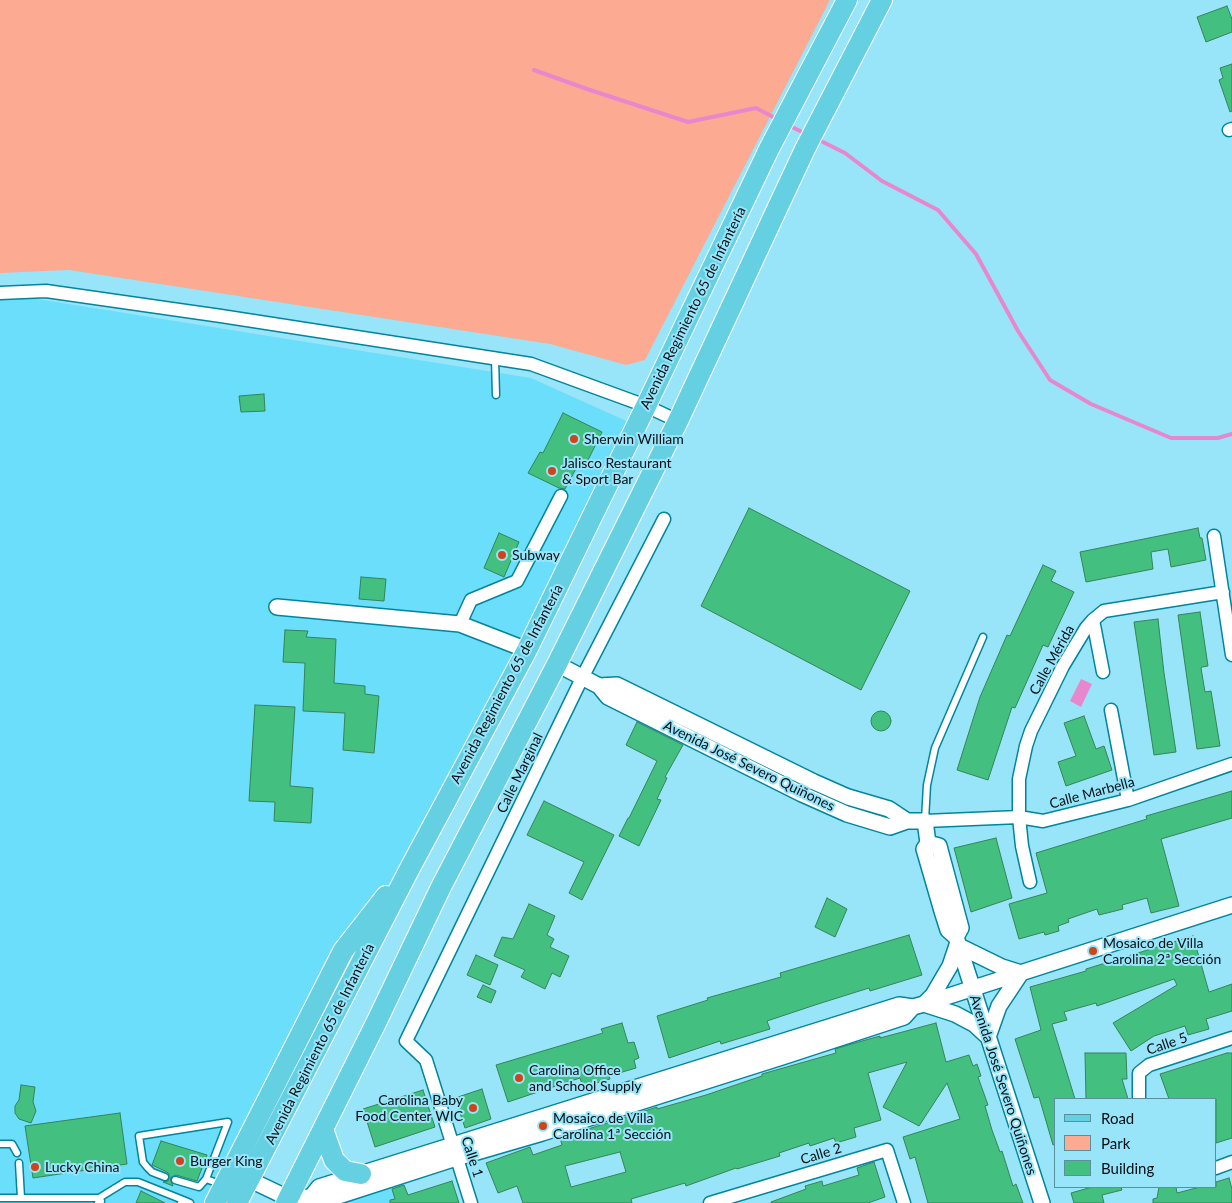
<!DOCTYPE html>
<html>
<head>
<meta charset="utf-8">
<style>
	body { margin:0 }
	#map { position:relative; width:1232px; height:1203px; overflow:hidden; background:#98e5fa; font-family:Lato,sans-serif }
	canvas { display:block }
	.legend { position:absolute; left:1054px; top:1098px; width:162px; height:90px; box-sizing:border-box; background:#98e5fa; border:1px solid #5b8f9e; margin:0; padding:6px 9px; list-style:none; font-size:15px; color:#000f14 }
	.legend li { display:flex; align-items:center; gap:10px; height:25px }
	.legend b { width:25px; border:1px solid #5b8f9e }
</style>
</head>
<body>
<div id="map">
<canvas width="1232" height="1203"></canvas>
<ul class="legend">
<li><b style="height:6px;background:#66d0e3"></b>Road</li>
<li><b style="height:14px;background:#fcaa92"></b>Park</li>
<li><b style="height:14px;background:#43c080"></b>Building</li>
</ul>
</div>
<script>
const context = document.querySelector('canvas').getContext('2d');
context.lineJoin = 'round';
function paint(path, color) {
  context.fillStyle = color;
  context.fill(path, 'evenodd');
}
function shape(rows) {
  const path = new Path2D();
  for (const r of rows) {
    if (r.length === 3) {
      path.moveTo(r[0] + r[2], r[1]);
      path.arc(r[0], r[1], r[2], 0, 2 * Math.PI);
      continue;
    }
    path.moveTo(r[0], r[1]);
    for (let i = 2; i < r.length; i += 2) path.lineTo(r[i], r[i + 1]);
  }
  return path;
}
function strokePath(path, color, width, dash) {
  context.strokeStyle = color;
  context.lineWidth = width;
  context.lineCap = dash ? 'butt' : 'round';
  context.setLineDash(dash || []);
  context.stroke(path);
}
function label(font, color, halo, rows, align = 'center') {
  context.font = font + ' Lato,sans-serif';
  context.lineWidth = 4;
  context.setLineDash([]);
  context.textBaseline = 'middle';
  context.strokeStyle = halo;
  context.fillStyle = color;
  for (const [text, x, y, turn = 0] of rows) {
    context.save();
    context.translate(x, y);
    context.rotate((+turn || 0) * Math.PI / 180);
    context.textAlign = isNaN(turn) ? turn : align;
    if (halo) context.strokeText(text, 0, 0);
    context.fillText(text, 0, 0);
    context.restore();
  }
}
paint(shape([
	[0,293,531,378,633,424,242,1203,0,1203],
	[403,1180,410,1203,333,1203]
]), '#6bdefb');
paint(shape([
	[0,0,830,0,645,360,626,365,550,344,69,270,0,273]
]), '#fcaa92');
paint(shape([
	[1081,679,1092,684,1081,707,1070,701]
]), '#e788cf');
strokePath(shape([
	[534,70,587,89,688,122,756,108,777,119],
	[788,125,806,134],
	[817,139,845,153,882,181,938,210,976,254,1018,331,1050,380,1091,404,1171,438,1218,438,1232,434]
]), '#e788cf', 4);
const building = shape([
	[1227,6,1232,19,1232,32,1206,42,1197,17,1227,6],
	[1232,64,1232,111,1230,112,1219,80,1223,78,1220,68,1232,64],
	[264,394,265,411,241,412,239,396,264,394],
	[563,413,602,432,585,466,579,463,565,489,559,488,528,473,540,452,543,453,563,413],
	[749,508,910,591,861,690,701,606,749,508],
	[1198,528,1200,538,1202,538,1206,560,1171,567,1168,549,1151,552,1153,569,1086,582,1080,552,1198,528],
	[499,533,519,542,504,577,484,568,499,533],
	[1043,565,1056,571,1051,581,1074,592,1048,647,1043,645,1015,708,1012,707,988,780,957,770,980,697,1007,635,1010,636,1043,565],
	[361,577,386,579,384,601,359,599,361,577],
	[1200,612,1208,666,1202,667,1201,668,1205,692,1211,691,1220,746,1197,749,1178,615,1200,612],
	[1158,619,1164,673,1176,752,1154,755,1134,622,1158,619],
	[285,630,308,631,306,637,336,639,334,683,365,686,365,694,379,696,374,753,343,750,345,713,303,711,305,663,283,662,285,630],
	[255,705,295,707,290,786,313,788,311,823,274,821,275,802,249,801,255,705],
	[881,721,10],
	[1084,716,1096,749,1104,746,1112,770,1066,786,1058,762,1076,756,1064,723,1084,716],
	[637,722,683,745,665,777,667,778,657,799,661,800,639,846,619,836,628,818,629,818,657,761,626,745,637,722],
	[1232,791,1232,818,1161,839,1179,906,1151,913,1147,898,1122,905,1123,909,1099,915,1097,909,1068,919,1069,922,1058,926,1059,931,1045,935,1044,932,1019,939,1009,904,1047,893,1036,853,1147,819,1146,816,1232,791],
	[544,801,614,835,582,900,569,893,584,862,527,835,544,801],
	[996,838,1012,898,971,912,954,848,996,838],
	[827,898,847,909,835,937,815,927,827,898],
	[529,904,555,916,547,935,554,939,550,947,569,956,560,977,552,973,545,989,521,977,525,970,494,956,502,937,513,939,529,904],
	[909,935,922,975,870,991,869,988,818,1004,767,1021,770,1029,721,1044,720,1041,669,1058,657,1016,708,1000,707,998,781,977,780,973,909,935],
	[1193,936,1209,992,1232,984,1232,1011,1206,1019,1209,1029,1188,1035,1185,1026,1154,1036,1131,1051,1113,1023,1177,985,1174,979,1097,1006,1096,1003,1064,1012,1067,1020,1052,1024,1075,1099,1056,1099,1056,1144,1053,1145,1039,1097,1034,1098,1015,1039,1041,1030,1030,987,1086,971,1086,969,1193,936],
	[476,955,498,965,490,985,467,975,476,955],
	[483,985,496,991,491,1003,477,997,483,985],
	[622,1023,628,1043,634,1042,639,1058,634,1060,636,1068,609,1076,610,1079,583,1087,580,1078,508,1102,496,1065,603,1033,601,1029,622,1023],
	[936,1023,946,1062,969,1055,973,1066,977,1064,981,1076,978,1077,988,1105,985,1106,992,1130,1000,1152,1002,1151,1013,1186,1016,1184,1023,1203,928,1203,915,1157,910,1159,903,1137,960,1119,947,1083,919,1126,883,1107,907,1062,868,1073,881,1120,854,1128,856,1137,836,1143,834,1138,810,1146,809,1143,779,1153,780,1156,737,1169,736,1168,686,1186,685,1183,631,1199,632,1203,523,1203,517,1186,498,1193,486,1163,530,1147,533,1155,562,1145,560,1138,657,1107,657,1109,706,1095,762,1076,762,1074,836,1053,835,1049,855,1043,880,1036,880,1038,936,1023],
	[620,1152,626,1172,571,1187,565,1166,620,1152],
	[1085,1053,1126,1053,1127,1079,1122,1079,1128,1099,1086,1099,1085,1053],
	[1227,1053,1232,1053,1232,1138,1216,1143,1216,1099,1169,1099,1160,1074,1227,1053],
	[21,1085,35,1087,33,1102,36,1111,31,1123,19,1119,15,1113,15,1106,19,1100,21,1085],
	[482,1089,491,1119,465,1128,455,1098,482,1089],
	[423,1090,435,1127,375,1147,363,1109,423,1090],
	[120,1113,127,1164,33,1178,25,1126,120,1113],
	[161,1141,207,1155,197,1181,176,1175,170,1178,173,1186,163,1182,168,1181,169,1174,167,1172,152,1165,161,1141],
	[874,1162,885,1197,868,1203,771,1203,771,1202,806,1189,805,1186,822,1181,823,1186,859,1175,857,1168,874,1162],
	[1229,1178,1232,1189,1232,1203,1153,1203,1153,1199,1157,1198,1159,1187,1176,1187,1177,1193,1200,1187,1216,1187,1216,1182,1229,1178],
	[452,1181,459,1203,390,1203,390,1200,395,1199,392,1189,404,1185,408,1195,452,1181],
	[1092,1187,1121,1187,1122,1190,1102,1195,1104,1203,1074,1203,1071,1193,1092,1187],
	[141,1191,165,1203,136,1203,141,1191]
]);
paint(building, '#43c080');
strokePath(building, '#358359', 1);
const service = shape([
	[495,358,496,395],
	[925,820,927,785,935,748,983,637],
	[0,1144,12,1144,17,1153],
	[19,1163,21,1198],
	[165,1177,152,1172,147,1167,143,1162,139,1136,228,1122,206,1179,223,1185],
	[175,1180,199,1187,206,1179],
	[0,1198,99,1198,98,1203],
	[183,1200,190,1203],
	[101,1201,99,1198,125,1182,138,1182,183,1200,181,1203]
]);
const minor = shape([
	[1229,130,1232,129],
	[0,293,46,291,221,316,531,364,646,406,678,421],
	[1214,536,1232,655],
	[1093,620,1103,672],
	[460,624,471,600,517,581,561,496],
	[1111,710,1128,800],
	[925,821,1019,817,1043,821,1128,800,1232,764],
	[1030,882,1022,846,1019,817,1019,779,1026,746,1031,731,1063,666,1086,628,1093,620,1104,611,1223,592],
	[1139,1099,1139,1073,1149,1065,1232,1038],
	[1216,1168,1232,1162],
	[471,1203,426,1060,406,1041,582,678,664,519],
	[710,1203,887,1150,904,1203]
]);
const tertiary = shape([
	[277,607,460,624,527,650],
	[557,664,599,686,608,697,802,794,847,814,890,827,907,821,925,821,928,843,924,849,942,911,948,930,956,937,1042,1203],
	[599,686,617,685,814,782,848,797,889,809,907,821],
	[928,843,939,846,961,928,956,937],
	[957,945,1002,967,1021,973,999,1006,988,1037,974,1024,955,1014,924,1004,933,995,950,966,957,945],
	[240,1175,288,1198,311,1197,323,1201,456,1158,542,1133,785,1056,904,1017,913,1007],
	[311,1197,319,1187,899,1005,913,1007,924,1004,1232,905]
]);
const primary = shape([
	[323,1129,334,1160,345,1171,361,1174],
	[215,1203,343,951,386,896],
	[237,1203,410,868,527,650,646,406,769,149,847,0],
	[286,1203,376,1023,441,887,557,664,678,421,805,149,882,0]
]);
strokePath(service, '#00859d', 9);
strokePath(minor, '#00859d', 15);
strokePath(tertiary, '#00859d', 18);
strokePath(primary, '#fff', 22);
strokePath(service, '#fff', 6);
strokePath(minor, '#fff', 12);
strokePath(tertiary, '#fff', 15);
strokePath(primary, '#66d0e3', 20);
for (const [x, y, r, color] of [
	[574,439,5,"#ce4519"],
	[552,471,5,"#ce4519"],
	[502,555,5,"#ce4519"],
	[1093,951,5,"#ce4519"],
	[519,1078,5,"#ce4519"],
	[473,1108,5,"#ce4519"],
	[543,1126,5,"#ce4519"],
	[180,1161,5,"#ce4519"],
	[35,1167,5,"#ce4519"]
]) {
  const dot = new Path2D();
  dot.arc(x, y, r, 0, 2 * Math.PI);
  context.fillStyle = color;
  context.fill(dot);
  strokePath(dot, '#98e5fa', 2);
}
label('14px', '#000f14', '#98e5fa', [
	["Avenida Regimiento 65 de Infantería",693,308,-64],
	["Calle Mérida",1052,660,-61],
	["Avenida Regimiento 65 de Infantería",507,684,-62],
	["Avenida José Severo Quiñones",749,766,26],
	["Calle Marginal",520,773,-64],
	["Calle Marbella",1092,793,-15],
	["Avenida Regimiento 65 de Infantería",320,1044,-63],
	["Calle 5",1167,1044,-19],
	["Avenida José Severo Quiñones",1003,1085,72],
	["Calle 2",821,1154,-17],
	["Calle 1",472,1157,72]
]);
label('14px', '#000f14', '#98e5fa', [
	["Sherwin William",584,439],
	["Jalisco Restaurant",562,463],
	["& Sport Bar",562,479],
	["Subway",512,555],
	["Mosaico de Villa",1103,943],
	["Carolina 2ª Sección",1103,959],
	["Carolina Office",529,1070],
	["and School Supply",529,1086],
	["Carolina Baby",463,1100,"right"],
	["Food Center WIC",463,1116,"right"],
	["Mosaico de Villa",553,1118],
	["Carolina 1ª Sección",553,1134],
	["Burger King",190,1161],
	["Lucky China",45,1167]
], 'left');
</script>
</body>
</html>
